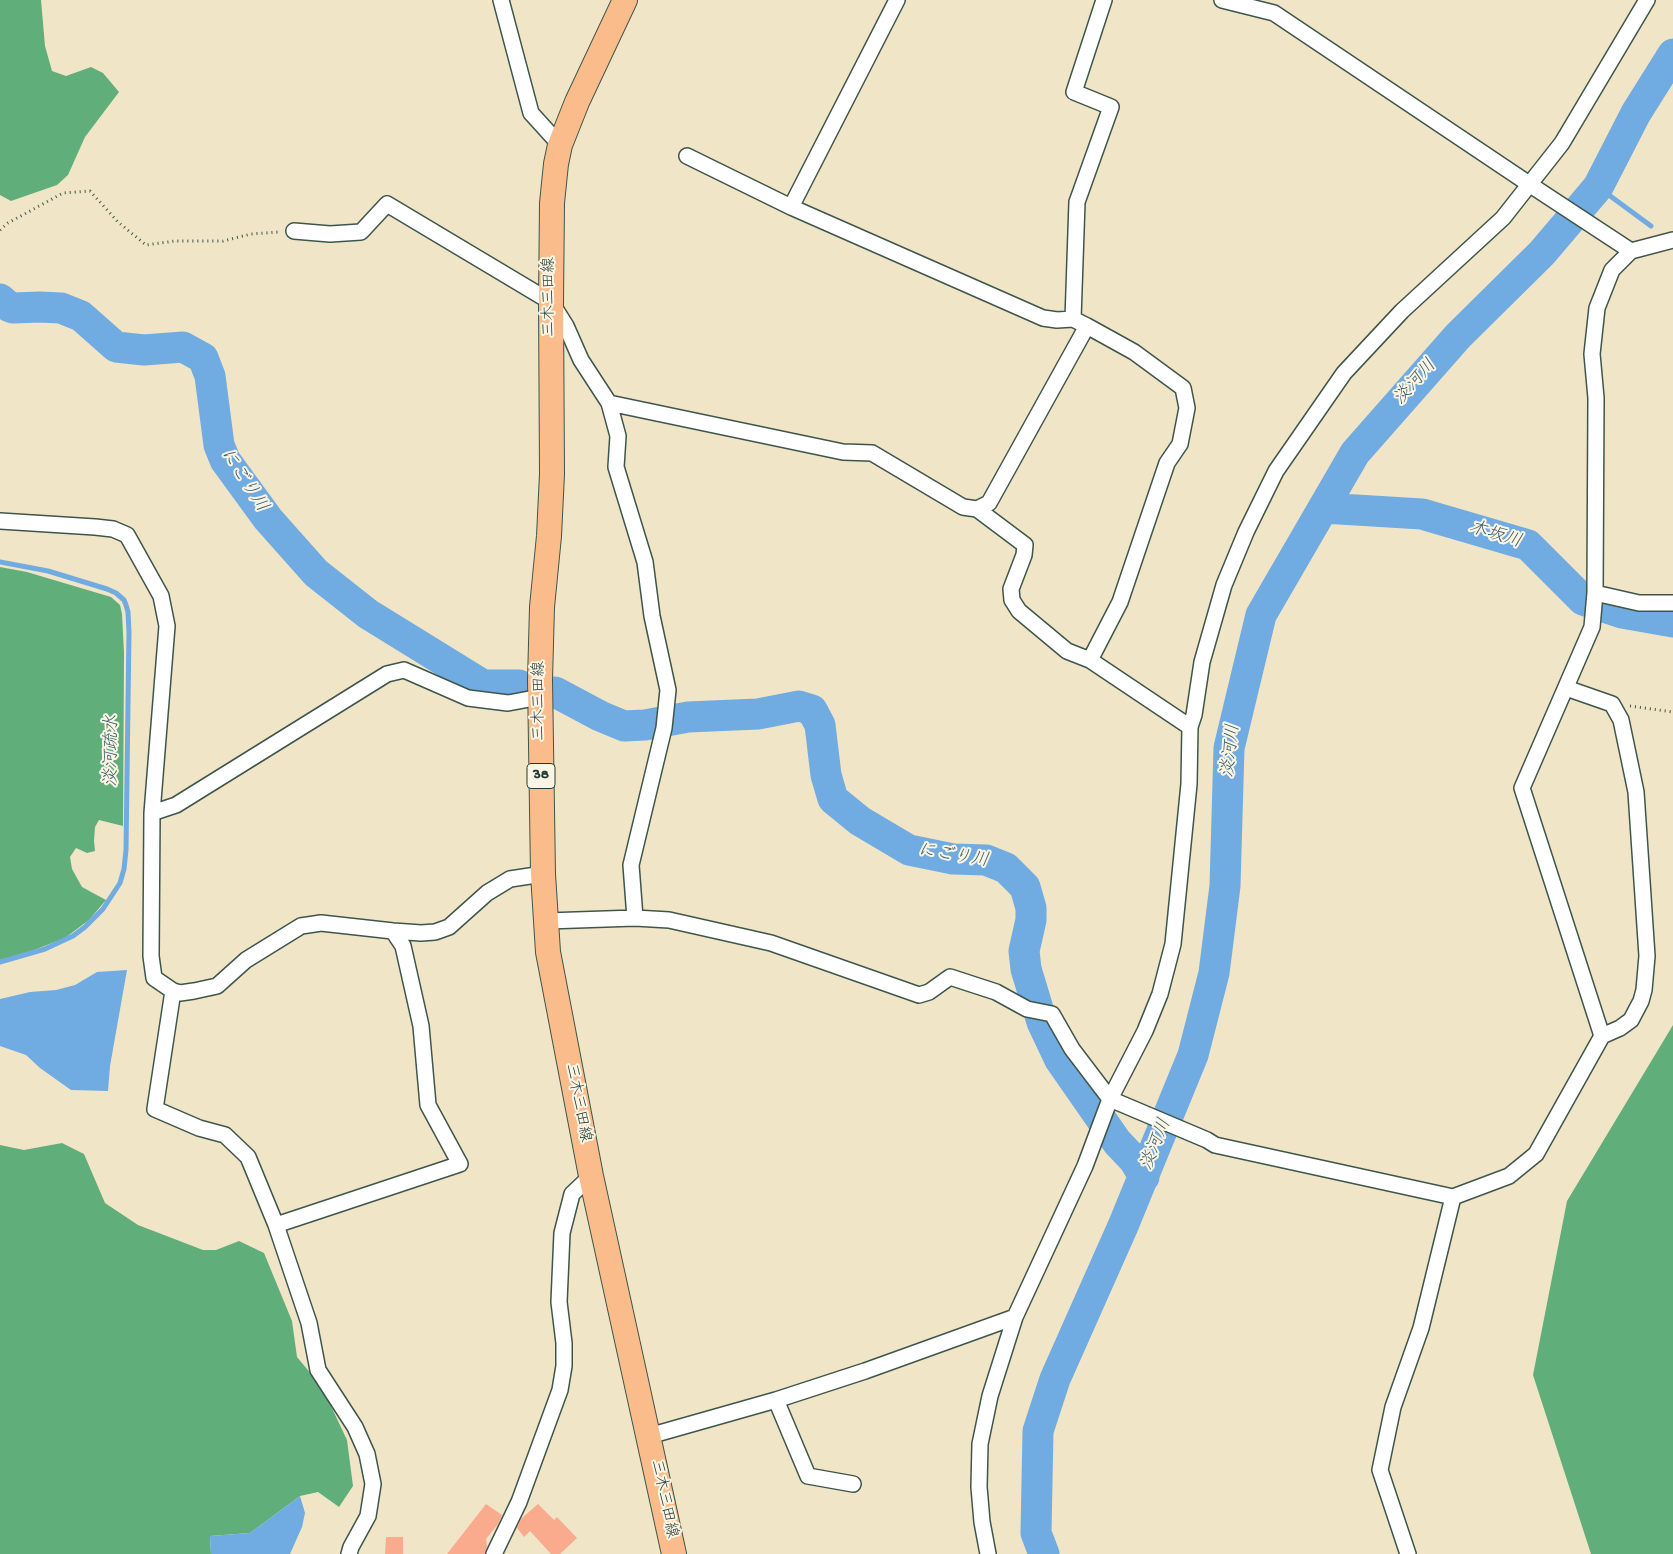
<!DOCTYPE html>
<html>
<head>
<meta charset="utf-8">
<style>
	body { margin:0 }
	canvas { display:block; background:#f1e5c8 }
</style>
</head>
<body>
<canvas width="1673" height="1554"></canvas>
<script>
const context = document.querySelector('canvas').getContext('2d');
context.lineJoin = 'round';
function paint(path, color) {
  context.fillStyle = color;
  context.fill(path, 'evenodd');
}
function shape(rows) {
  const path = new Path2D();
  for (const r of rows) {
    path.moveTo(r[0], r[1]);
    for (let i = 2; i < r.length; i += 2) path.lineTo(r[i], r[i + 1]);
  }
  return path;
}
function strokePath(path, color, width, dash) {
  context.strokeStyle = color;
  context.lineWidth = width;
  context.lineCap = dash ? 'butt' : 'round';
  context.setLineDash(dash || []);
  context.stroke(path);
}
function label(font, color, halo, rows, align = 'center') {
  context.font = font + ' "Gochi Hand","Klee One",sans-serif';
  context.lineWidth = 4;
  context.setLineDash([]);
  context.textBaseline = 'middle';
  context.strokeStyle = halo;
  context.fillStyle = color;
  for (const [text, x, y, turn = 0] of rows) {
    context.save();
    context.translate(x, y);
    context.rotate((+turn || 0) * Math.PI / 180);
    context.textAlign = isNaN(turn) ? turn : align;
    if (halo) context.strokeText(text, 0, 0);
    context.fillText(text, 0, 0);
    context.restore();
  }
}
paint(shape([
	[0,0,41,0,45,46,52,71,66,76,91,67,103,73,119,92,85,137,68,175,57,185,11,201,0,195],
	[0,567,27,572,111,597,120,605,122,614,124,653,123,826,99,820,95,827,94,841,95,851,87,853,76,848,70,857,72,869,82,887,106,900,89,920,65,938,34,950,0,960],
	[1673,1025,1673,1554,1591,1554,1533,1375,1567,1201],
	[62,1143,84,1154,105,1203,138,1225,203,1250,216,1250,239,1241,264,1253,292,1321,297,1357,322,1387,347,1440,353,1486,339,1507,318,1492,300,1496,250,1533,210,1536,211,1554,0,1554,0,1145,24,1150]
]), '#60af7a');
paint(shape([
	[127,970,110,1066,108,1091,71,1090,40,1068,26,1055,0,1046,0,999,30,992,56,990,75,985,97,972],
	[300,1496,305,1513,302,1527,290,1554,211,1554,210,1536,250,1533]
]), '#70ace1');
strokePath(shape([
	[1598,187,1651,226],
	[0,562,48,571,107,589,116,593,124,600,126,605,128,612,129,632,126,850,124,869,120,883,103,909,85,927,73,936,45,949,0,962]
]), '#70ace1', 5);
strokePath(shape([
	[0,299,8,306,13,308,40,307,61,308,81,316,116,347,144,350,183,347,203,358,210,376,219,445,225,460,268,519,316,573,368,614,483,685,519,685],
	[1323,508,1422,514,1528,545,1583,600,1622,613,1673,622],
	[555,692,600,716,624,726,645,725,688,717,758,714,799,706,812,710,820,725,826,775,833,799,860,821,909,850,953,859,986,860,1006,868,1025,887,1031,908,1031,920,1024,951,1026,969,1042,1022,1060,1060,1117,1142,1134,1160,1144,1177],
	[1044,1554,1036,1533,1038,1431,1055,1379,1123,1226,1193,1055,1214,973,1225,886,1229,748,1261,615,1355,453,1458,336,1542,253,1598,187,1636,113,1673,54]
]), '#70ace1', 31);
paint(shape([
	[486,1504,502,1515,498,1524,486,1539,487,1546,485,1554,447,1554],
	[538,1504,554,1520,557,1517,577,1538,560,1554,551,1554,530,1531,524,1537,517,1528,521,1519],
	[386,1537,403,1537,403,1554,385,1554]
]), '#faab8d');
const street = shape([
	[501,0,531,113,560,145],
	[1222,0,1274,13,1529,184,1631,251,1673,240],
	[687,156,791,207,1043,318,1057,320,1073,319],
	[791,207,897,0],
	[294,231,330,234,361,232,387,204,551,302,566,326,581,360,609,403,618,436,616,467,645,562,652,616,668,690,664,728,631,865,635,918],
	[1087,326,1134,352,1183,388,1187,408,1180,444,1167,463,1120,602,1090,660],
	[609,403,843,452,872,453,963,507,977,509,989,503,1087,326,1073,319,1077,202,1111,107,1074,92,1104,0],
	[977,509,1025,545,1024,555,1011,589,1012,600,1019,611,1067,651,1090,660,1190,727],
	[0,521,95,527,113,529,127,535,161,596,167,626,152,813,151,956,154,978,173,991,180,993,194,991,217,986,246,960,301,926,321,923,393,931,421,933,435,932,449,927,487,893,510,879,543,874],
	[1595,593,1639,603,1673,603],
	[1566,688,1612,704,1621,720,1636,792,1647,956,1644,990,1641,1001,1631,1020,1620,1028,1602,1036],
	[152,813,176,805,387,674,404,670,468,698,508,703,540,697],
	[547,921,635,918,669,920,771,943,919,995,929,992,950,977,996,992,1027,1009,1052,1014,1072,1049,1110,1099,1207,1140,1215,1145,1453,1197,1421,1328,1393,1407,1380,1470,1408,1554],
	[173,991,155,1109,199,1128,225,1135,248,1157,276,1225,309,1323,318,1370,355,1427,367,1454,373,1484,368,1516,351,1547,349,1554],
	[1453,1197,1509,1176,1536,1154,1602,1036,1522,788,1592,627,1595,593,1596,398,1592,354,1597,308,1612,270,1631,251],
	[276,1225,460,1164,428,1105,421,1026,403,946,393,931],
	[776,1400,808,1476,853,1484],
	[649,1436,776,1400,865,1371,1015,1317],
	[494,1554,519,1502,560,1390,564,1366,564,1343,559,1302,562,1233,572,1194,591,1176],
	[988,1554,982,1522,979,1487,980,1444,990,1396,1015,1317,1085,1166,1110,1099,1145,1031,1160,994,1173,944,1189,784,1190,727,1194,715,1202,662,1224,585,1246,532,1276,471,1344,373,1402,311,1503,218,1562,143,1647,0]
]);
const primary = shape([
	[625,0,577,102,560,145,556,164,552,203,551,302,552,474,549,536,542,607,540,680,543,874,548,952,591,1176,674,1554]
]);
strokePath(street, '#3e564a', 18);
strokePath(primary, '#3e564a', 26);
strokePath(shape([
	[0,230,8,223,63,193,90,191,118,222,146,245,175,241,223,241,251,234,279,232],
	[1630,706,1673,712]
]), '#3e564a', 3, [1, 4]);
strokePath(street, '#fff', 15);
strokePath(primary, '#f9bc8a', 24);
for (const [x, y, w] of [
	[541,776,28]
]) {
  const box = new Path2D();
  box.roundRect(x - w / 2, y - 12.5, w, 25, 4);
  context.fillStyle = '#fcf5e5';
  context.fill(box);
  strokePath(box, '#1f3d34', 1);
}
label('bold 15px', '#1f3d34', null, [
	["38",541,776]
]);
label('16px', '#1f3d34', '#fcf5e5', [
	["三木三田線",551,297,-90],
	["三木三田線",541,701,-90],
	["三木三田線",577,1103,79],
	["三木三田線",663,1499,78]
]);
label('italic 18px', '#375e68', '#fcf5e5', [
	["淡河川",1416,383,-48],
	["にごり川",243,481,57],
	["木坂川",1495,536,17],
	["淡河疏水",113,751,-89],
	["淡河川",1232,751,-83],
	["にごり川",953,857,9],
	["淡河川",1157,1145,-68]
]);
</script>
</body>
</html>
